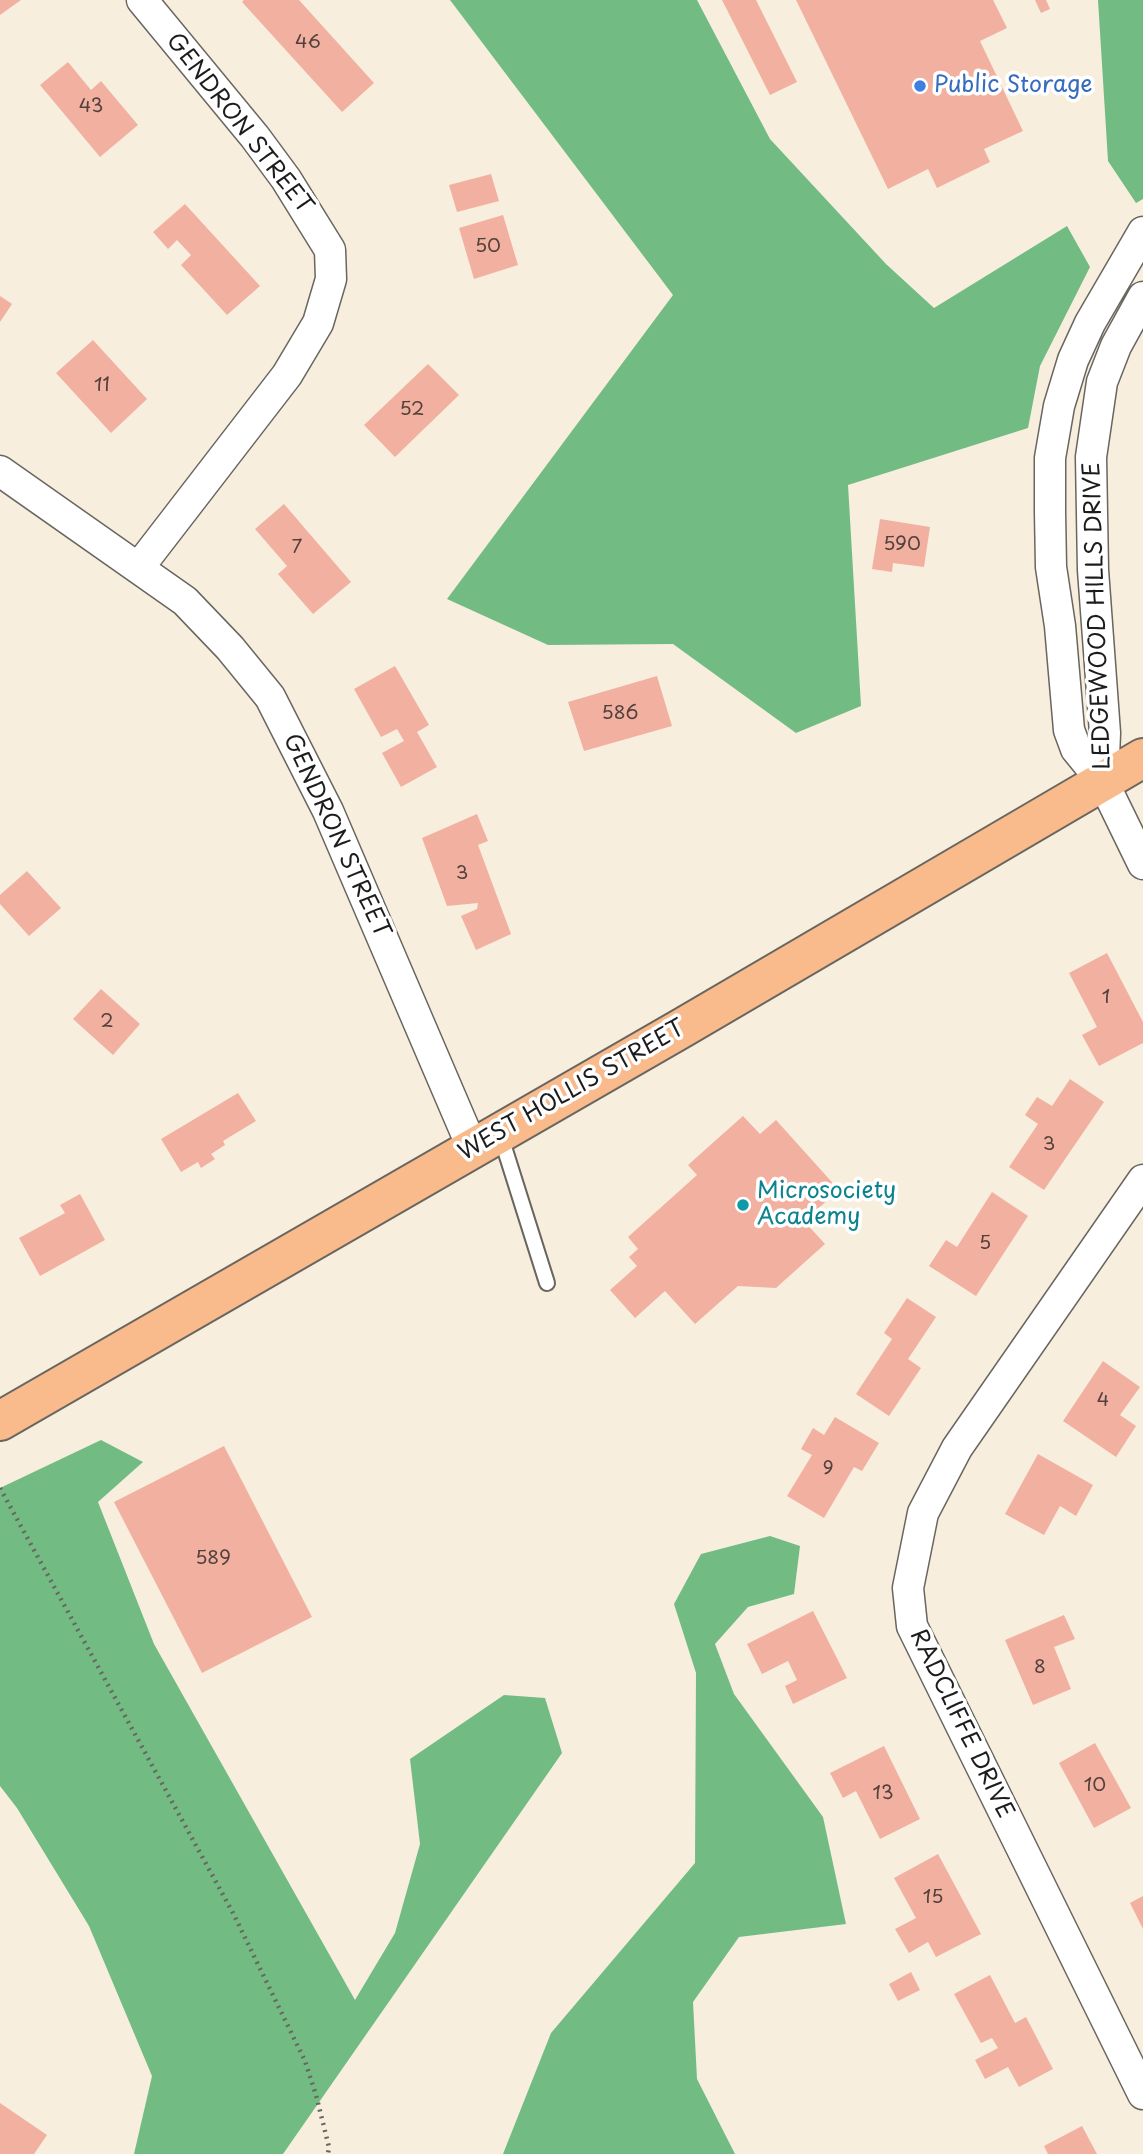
<!DOCTYPE html>
<html>
<head>
<meta charset="utf-8">
<style>
	body { margin:0 }
	canvas { display:block; background:#f7eedd }
</style>
</head>
<body>
<canvas width="1143" height="2154"></canvas>
<script>
const context = document.querySelector('canvas').getContext('2d');
context.lineJoin = 'round';
function paint(path, color) {
  context.fillStyle = color;
  context.fill(path, 'evenodd');
}
function shape(rows) {
  const path = new Path2D();
  for (const r of rows) {
    path.moveTo(r[0], r[1]);
    for (let i = 2; i < r.length; i += 2) path.lineTo(r[i], r[i + 1]);
  }
  return path;
}
function strokePath(path, color, width, dash) {
  context.strokeStyle = color;
  context.lineWidth = width;
  context.lineCap = dash ? 'butt' : 'round';
  context.setLineDash(dash || []);
  context.stroke(path);
}
function label(font, color, halo, rows, align = 'center') {
  context.font = font + ' "Playpen Sans",sans-serif';
  context.lineWidth = 7;
  context.setLineDash([]);
  context.textBaseline = 'middle';
  context.strokeStyle = halo;
  context.fillStyle = color;
  for (const [text, x, y, turn = 0] of rows) {
    context.save();
    context.translate(x, y);
    context.rotate((+turn || 0) * Math.PI / 180);
    context.textAlign = isNaN(turn) ? turn : align;
    if (halo) context.strokeText(text, 0, 0);
    context.fillText(text, 0, 0);
    context.restore();
  }
}
paint(shape([
	[450,0,697,0,770,139,886,264,934,308,1067,226,1090,267,1040,366,1028,428,848,485,861,706,796,733,673,644,548,645,447,599,673,295],
	[1098,0,1143,0,1143,199,1136,203,1108,161],
	[101,1440,143,1462,98,1502,154,1644,355,2000,395,1933,420,1844,410,1759,504,1695,545,1698,562,1753,283,2154,134,2154,152,2076,89,1926,17,1808,0,1786,0,1488],
	[770,1536,800,1546,794,1594,748,1607,715,1644,734,1694,823,1817,846,1924,739,1937,693,2002,697,2079,735,2154,503,2154,551,2033,695,1863,696,1673,674,1604,701,1554]
]), '#72bc84');
paint(shape([
	[0,0,21,0,0,15],
	[244,0,299,0,374,83,342,112,242,2],
	[722,0,756,0,797,82,770,95],
	[796,0,993,0,1007,28,980,41,1023,131,984,149,990,162,937,188,928,169,888,189],
	[1035,0,1046,0,1050,9,1041,13],
	[68,62,91,90,101,81,138,125,100,157,40,85],
	[491,174,499,201,457,212,449,185],
	[185,204,260,286,227,315,181,265,191,255,177,240,168,249,153,232],
	[503,215,518,265,474,279,459,228],
	[0,296,12,304,0,322],
	[93,340,147,399,111,433,56,373],
	[428,364,459,395,395,457,364,425],
	[284,504,351,582,313,614,278,574,287,566,255,529],
	[880,519,930,527,924,567,893,563,892,572,872,569],
	[395,666,429,725,417,732,437,767,401,787,382,753,404,741,397,729,381,737,354,689],
	[657,676,672,726,584,751,568,702],
	[477,814,488,841,478,845,511,934,476,950,461,916,477,909,478,903,447,906,422,838],
	[27,871,61,908,29,936,0,904,0,895],
	[1107,953,1143,1022,1143,1043,1099,1066,1082,1035,1097,1027,1069,973],
	[101,989,140,1024,113,1055,73,1019],
	[1070,1079,1104,1102,1044,1190,1009,1167,1038,1124,1025,1115,1037,1097,1052,1106],
	[238,1093,256,1121,223,1141,225,1145,211,1154,215,1159,201,1168,198,1162,181,1172,161,1139],
	[743,1116,760,1134,776,1120,839,1190,804,1221,825,1244,776,1288,738,1286,695,1324,665,1291,635,1318,610,1290,637,1266,629,1257,638,1249,628,1237,697,1175,688,1165],
	[992,1192,1028,1216,976,1296,929,1266,946,1240,957,1247],
	[80,1194,105,1240,40,1276,19,1238,65,1213,60,1205],
	[907,1298,936,1317,908,1359,921,1368,889,1416,856,1394,892,1339,884,1333],
	[1103,1361,1140,1387,1120,1415,1136,1426,1116,1457,1063,1421],
	[835,1417,879,1443,862,1471,854,1467,824,1518,787,1496,812,1455,801,1449,813,1428,824,1435],
	[224,1446,312,1617,202,1673,114,1502],
	[1038,1454,1093,1485,1076,1516,1060,1506,1044,1535,1005,1514],
	[813,1611,847,1678,793,1704,785,1686,797,1680,788,1661,762,1674,747,1644],
	[1064,1615,1075,1639,1054,1647,1071,1689,1033,1705,1005,1640],
	[1095,1743,1131,1808,1094,1828,1059,1763],
	[884,1746,920,1819,880,1839,856,1791,843,1798,830,1773],
	[938,1854,981,1934,936,1957,928,1942,909,1953,895,1929,916,1918,894,1878],
	[1143,1896,1143,1929,1130,1903],
	[911,1972,920,1990,898,2001,889,1984],
	[990,1975,1015,2023,1026,2017,1053,2069,1019,2087,1008,2067,985,2079,975,2060,998,2048,992,2038,981,2043,954,1994],
	[0,2103,47,2135,34,2154,0,2154],
	[1082,2126,1097,2154,1048,2154,1044,2146]
]), '#f2b1a0');
const service = shape([
	[500,1134,547,1283]
]);
const minor = shape([
	[1143,232,1090,323,1073,360,1059,406,1050,458,1050,512,1051,567,1060,626,1069,730,1076,749,1103,782,1143,864],
	[0,471,185,601,230,648,270,697,328,811,472,1147],
	[139,567,287,375,318,323,331,279,330,250,286,179,255,137,142,0],
	[1103,782,1105,733,1093,570,1091,457,1102,382,1116,346,1143,297],
	[1143,1180,957,1448,923,1513,908,1588,912,1626,1143,2094]
]);
const primary = shape([
	[0,1421,682,1028,1143,758]
]);
strokePath(service, '#696660', 18);
strokePath(minor, '#696660', 33);
strokePath(primary, '#696660', 42);
strokePath(shape([
	[0,1488,233,1913,305,2061,316,2095,329,2147,328,2154]
]), '#696660', 4.5, [2, 5]);
strokePath(service, '#fff', 14);
strokePath(minor, '#fff', 30);
strokePath(primary, '#fabb8c', 38);
for (const [x, y, r, color] of [
	[920,86,7,"#3f7fe0"],
	[743,1205,7,"#0f9aa8"]
]) {
  const dot = new Path2D();
  dot.arc(x, y, r, 0, 2 * Math.PI);
  context.fillStyle = color;
  context.fill(dot);
  strokePath(dot, '#fff', 2.5);
}
label('19px', '#52413d', null, [
	["46",308,43],
	["43",91,107],
	["50",488,247],
	["11",102,386],
	["52",412,410],
	["590",902,545],
	["7",297,548],
	["586",620,714],
	["3",462,874],
	["1",1106,998],
	["2",107,1022],
	["3",1049,1145],
	["5",985,1244],
	["4",1103,1401],
	["9",828,1469],
	["589",213,1559],
	["8",1040,1668],
	["10",1095,1786],
	["13",883,1794],
	["15",933,1898]
]);
label('23px', '#366cbe', '#fff', [
	["Public Storage",934,86]
], 'left');
label('23px', '#1c1c1c', '#fff', [
	["GENDRON STREET",239,124,52],
	["LEDGEWOOD HILLS DRIVE",1098,616,-92],
	["GENDRON STREET",336,836,65],
	["WEST HOLLIS STREET",572,1091,-30],
	["RADCLIFFE DRIVE",961,1724,64]
]);
label('23px', '#0d838f', '#fff', [
	["Microsociety",757,1192],
	["Academy",757,1218]
], 'left');
</script>
</body>
</html>
